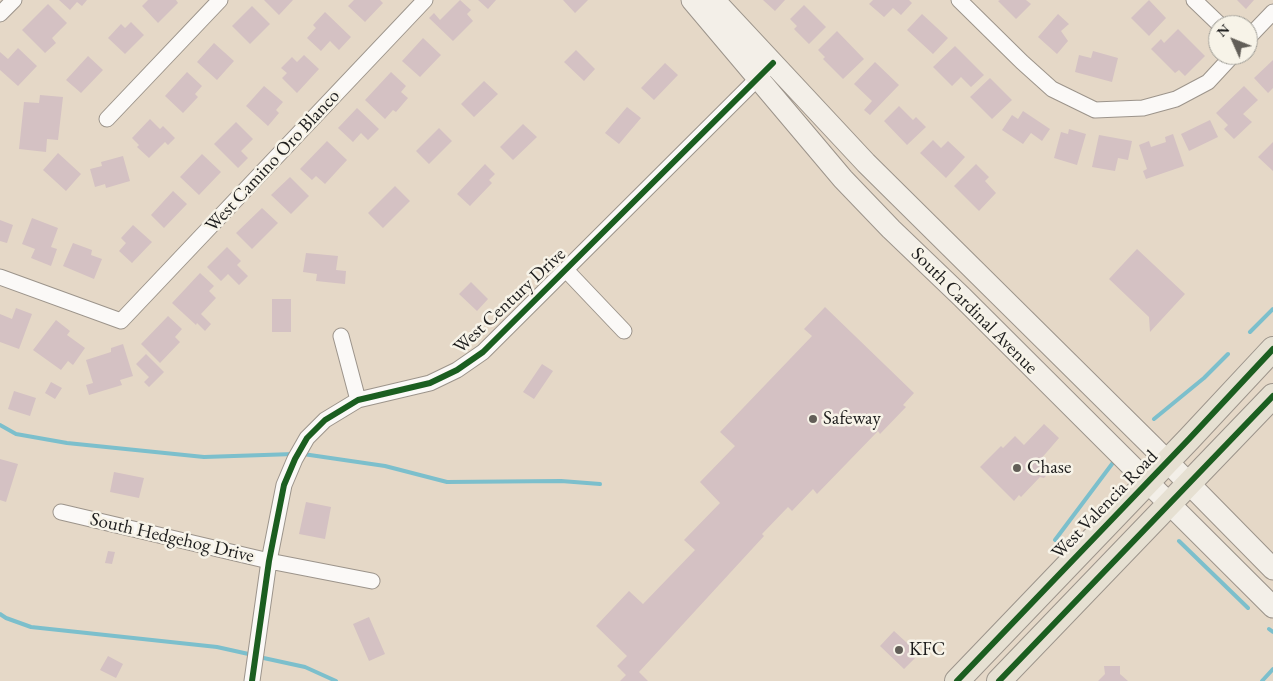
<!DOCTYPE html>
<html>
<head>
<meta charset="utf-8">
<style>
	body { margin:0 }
	#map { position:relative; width:1273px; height:681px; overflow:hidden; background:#e5d8c7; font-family:"EB Garamond",serif }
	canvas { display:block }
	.north { position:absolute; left:1208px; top:15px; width:50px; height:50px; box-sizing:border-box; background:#f7f3e8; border:1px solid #9f9d96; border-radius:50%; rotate:314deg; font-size:14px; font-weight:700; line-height:20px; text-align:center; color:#1c1c1c }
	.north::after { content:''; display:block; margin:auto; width:18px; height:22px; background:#625e58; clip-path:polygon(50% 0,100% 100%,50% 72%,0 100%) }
</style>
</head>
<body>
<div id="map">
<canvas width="1273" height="681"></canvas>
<div class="north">N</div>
</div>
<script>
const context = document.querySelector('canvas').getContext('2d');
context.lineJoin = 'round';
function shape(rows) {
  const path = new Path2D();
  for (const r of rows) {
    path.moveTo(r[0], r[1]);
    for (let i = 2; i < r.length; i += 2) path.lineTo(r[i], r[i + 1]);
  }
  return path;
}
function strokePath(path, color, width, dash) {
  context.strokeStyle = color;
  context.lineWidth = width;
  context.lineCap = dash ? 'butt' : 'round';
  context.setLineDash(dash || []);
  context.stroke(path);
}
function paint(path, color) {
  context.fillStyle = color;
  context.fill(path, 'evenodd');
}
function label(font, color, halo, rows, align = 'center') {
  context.font = font + ' "EB Garamond",serif';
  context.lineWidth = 5;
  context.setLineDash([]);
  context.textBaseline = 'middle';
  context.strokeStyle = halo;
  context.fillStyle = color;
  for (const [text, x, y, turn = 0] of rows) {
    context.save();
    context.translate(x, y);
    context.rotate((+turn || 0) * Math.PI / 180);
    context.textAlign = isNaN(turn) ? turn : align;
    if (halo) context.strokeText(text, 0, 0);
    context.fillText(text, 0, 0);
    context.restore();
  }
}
strokePath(shape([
	[1250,332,1273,309],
	[1154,419,1204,378,1228,354],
	[0,425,16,434,67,443,204,457,294,454],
	[303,454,385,466,447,482,561,481,600,484],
	[1055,540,1115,460],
	[1179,541,1248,608],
	[0,614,6,618,31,627,217,647,253,655],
	[1269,629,1273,632],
	[259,657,305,667,336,681],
	[1262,681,1273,669]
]), '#7cbfcc', 4);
paint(shape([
	[59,0,87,0,82,6,77,2,70,10],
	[148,0,176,0,178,3,158,23,142,6],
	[264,0,293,0,279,15],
	[354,0,380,0,383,3,365,22,348,6],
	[460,0,471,10,467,14,473,21,453,41,429,18,434,13,440,20],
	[478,0,496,0,488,9],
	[563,0,588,0,575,13],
	[763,0,785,0,775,11],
	[873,0,909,0,912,3,901,15,893,8,884,17,869,4],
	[1000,0,1026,0,1031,4,1016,19,998,1],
	[1149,0,1166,18,1149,36,1131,18],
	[1237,0,1254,0,1246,9],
	[48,4,67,23,52,38,56,43,45,53,22,30],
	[804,5,826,27,809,44,794,29,797,26,790,19],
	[252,6,270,24,250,44,232,26],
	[325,12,351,37,339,50,330,41,321,51,307,38,316,28,313,25],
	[922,14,948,38,933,54,907,30],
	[1058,14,1069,24,1061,31,1068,41,1057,54,1038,37],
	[131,22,144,35,125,54,108,38,121,24,125,28],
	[1178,29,1205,56,1185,76,1179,70,1175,73,1151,49,1161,39,1164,43],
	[837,31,864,59,843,79,823,59,825,57,818,50],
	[423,38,441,55,420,77,402,61],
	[214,43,234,61,217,80,197,62],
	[955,46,984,75,971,87,961,77,952,86,933,67],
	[18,48,37,66,18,86,0,70,0,52,8,59],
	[576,50,595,69,584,81,564,62],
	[1093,51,1118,58,1112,82,1075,72,1079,55,1091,58],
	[304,55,319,69,297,93,282,78,287,73,281,68,292,57,297,62],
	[88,56,103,70,81,93,66,80],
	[1273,60,1273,88,1268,93,1254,78],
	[875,62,899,85,870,115,864,110,872,101,854,84],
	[665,63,678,75,654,100,641,88],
	[187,72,202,86,195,94,198,97,183,113,165,96],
	[391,72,406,86,401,92,408,98,396,112,393,110,385,119,365,100],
	[990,78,1012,100,992,119,970,97],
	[484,81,498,94,474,117,461,104],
	[264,86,283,102,276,110,279,113,268,126,246,106],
	[1244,86,1258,100,1243,114,1252,122,1234,139,1224,129,1228,125,1216,113],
	[40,95,63,97,58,140,47,139,46,152,19,149,24,102,39,103],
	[899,106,913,120,916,117,926,127,907,145,884,121],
	[627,107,641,118,619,144,605,133],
	[357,108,379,129,368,140,361,133,353,142,338,128],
	[1023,111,1050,129,1042,141,1031,133,1023,144,1002,130,1012,115,1018,119],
	[150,119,160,129,163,126,175,138,168,145,165,142,149,158,137,147,139,145,132,138],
	[1210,120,1218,137,1189,151,1181,134],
	[236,122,253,139,241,151,248,158,238,168,214,144],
	[523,124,537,137,513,160,500,147],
	[439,128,452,141,429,164,416,151],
	[1069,129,1086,134,1077,165,1054,158,1061,132,1068,134],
	[1173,134,1184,166,1146,179,1143,171,1147,169,1139,145,1149,141,1151,147,1166,142,1165,137],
	[1099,135,1132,141,1128,160,1118,158,1115,171,1092,167],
	[933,140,941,148,948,141,965,157,946,178,920,153],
	[327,141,347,160,325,184,316,176,312,180,300,169],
	[1273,142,1273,171,1258,157],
	[58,153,81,174,66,191,43,170],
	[202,154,221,172,199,195,180,177],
	[123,156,130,181,106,188,105,184,95,187,90,169,102,166,101,162],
	[485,164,495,174,489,180,492,183,470,206,457,194],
	[976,164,989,177,985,181,996,193,979,211,954,186],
	[290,177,309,196,291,214,271,195],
	[395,186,410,201,383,228,368,213],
	[173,191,187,204,164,228,151,215],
	[262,208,278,223,252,249,236,233],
	[32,218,58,228,51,247,57,249,51,266,31,258,35,249,22,244],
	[0,220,13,225,7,243,0,241],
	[133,225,152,242,132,263,119,251,126,243,121,238],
	[73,243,92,250,91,255,102,259,94,279,63,266],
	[227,247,241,261,237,265,248,276,239,285,228,274,221,281,207,267],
	[1137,249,1185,294,1150,332,1149,317,1109,279],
	[306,253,338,256,336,270,346,271,345,284,316,281,317,274,303,272],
	[200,273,214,286,209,291,216,298,201,314,211,324,205,331,197,323,196,325,172,303],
	[471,282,488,299,477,311,459,294],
	[272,299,291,299,291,332,272,332],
	[825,307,914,393,903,405,906,407,880,434,878,431,817,494,813,489,792,511,788,507,762,534,764,536,639,672,648,681,620,681,626,675,617,666,627,656,596,626,629,591,643,604,695,550,684,540,720,503,700,482,735,446,720,432,812,336,804,329],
	[16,308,32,314,19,349,0,342,0,314,12,319],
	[168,316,182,329,175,337,180,342,160,363,141,344],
	[56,320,70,331,67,335,85,348,73,365,68,361,61,370,33,350],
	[123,344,133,376,120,380,122,385,89,395,86,385,93,383,86,360,111,352,111,348],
	[146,354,164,372,149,387,144,382,149,377,136,364],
	[542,364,553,371,534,399,523,392],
	[51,382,62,388,55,399,45,393],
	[14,391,36,398,30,416,8,409],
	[1044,424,1059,438,1040,460,1042,462,1044,460,1053,468,1044,478,1040,477,1021,497,1019,495,1014,501,980,467,1001,446,1003,448,1015,436,1024,445],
	[0,459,18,464,6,502,0,500],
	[114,472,144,478,139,498,110,492],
	[306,502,331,507,325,539,299,534],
	[108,551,115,552,112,564,105,563],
	[369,617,385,654,369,661,353,624],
	[894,631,919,654,904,669,880,646],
	[108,656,123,664,116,678,100,670],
	[1104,666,1120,666,1120,674,1128,681,1098,681,1105,674]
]), '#d4c1c3');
const street = shape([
	[959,0,1022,62,1052,89,1095,110,1143,108,1176,99,1208,82,1233,55],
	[1194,0,1220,25],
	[0,14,14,0],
	[1248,38,1273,12],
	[107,119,220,0],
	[566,270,624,331],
	[0,277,121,321,425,0],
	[341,336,358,400],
	[61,512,269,561,372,581],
	[252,681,269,561,284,485,295,459,307,438,325,420,358,400,430,383,457,370,483,352,765,71]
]);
const secondary = shape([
	[692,0,843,179,891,229,962,297,1273,607],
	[714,0,866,163,1152,446,1273,569]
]);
const primary = shape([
	[957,681,1189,439,1273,349],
	[999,681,1273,396]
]);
strokePath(street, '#9c948b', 17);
strokePath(secondary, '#9c948b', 23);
strokePath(primary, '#9c948b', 26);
strokePath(street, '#fbf9f7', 15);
strokePath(secondary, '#f3efe8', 21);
strokePath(primary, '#e6e0d2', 24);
strokePath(shape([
	[252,681,269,561,284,485,295,459,307,438,325,420,358,400,430,383,457,370,483,352,773,63],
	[957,681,1189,439,1273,349],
	[999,681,1273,396]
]), '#1b5e20', 6);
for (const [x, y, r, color] of [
	[813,419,5,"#625e58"],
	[1017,468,5,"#625e58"],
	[899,650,5,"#625e58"]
]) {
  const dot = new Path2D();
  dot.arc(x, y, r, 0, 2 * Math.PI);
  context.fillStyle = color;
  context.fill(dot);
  strokePath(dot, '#f7f3e8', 2);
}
label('19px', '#1c1c1c', '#f7f3e8', [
	["West Camino Oro Blanco",273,161,-47],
	["West Century Drive",510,301,-43],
	["South Cardinal Avenue",974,311,45],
	["West Valencia Road",1105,505,-46],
	["South Hedgehog Drive",172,538,13]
]);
label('19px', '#1c1c1c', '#f7f3e8', [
	["Safeway",823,419],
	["Chase",1027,468],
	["KFC",909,650]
], 'left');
</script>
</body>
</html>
